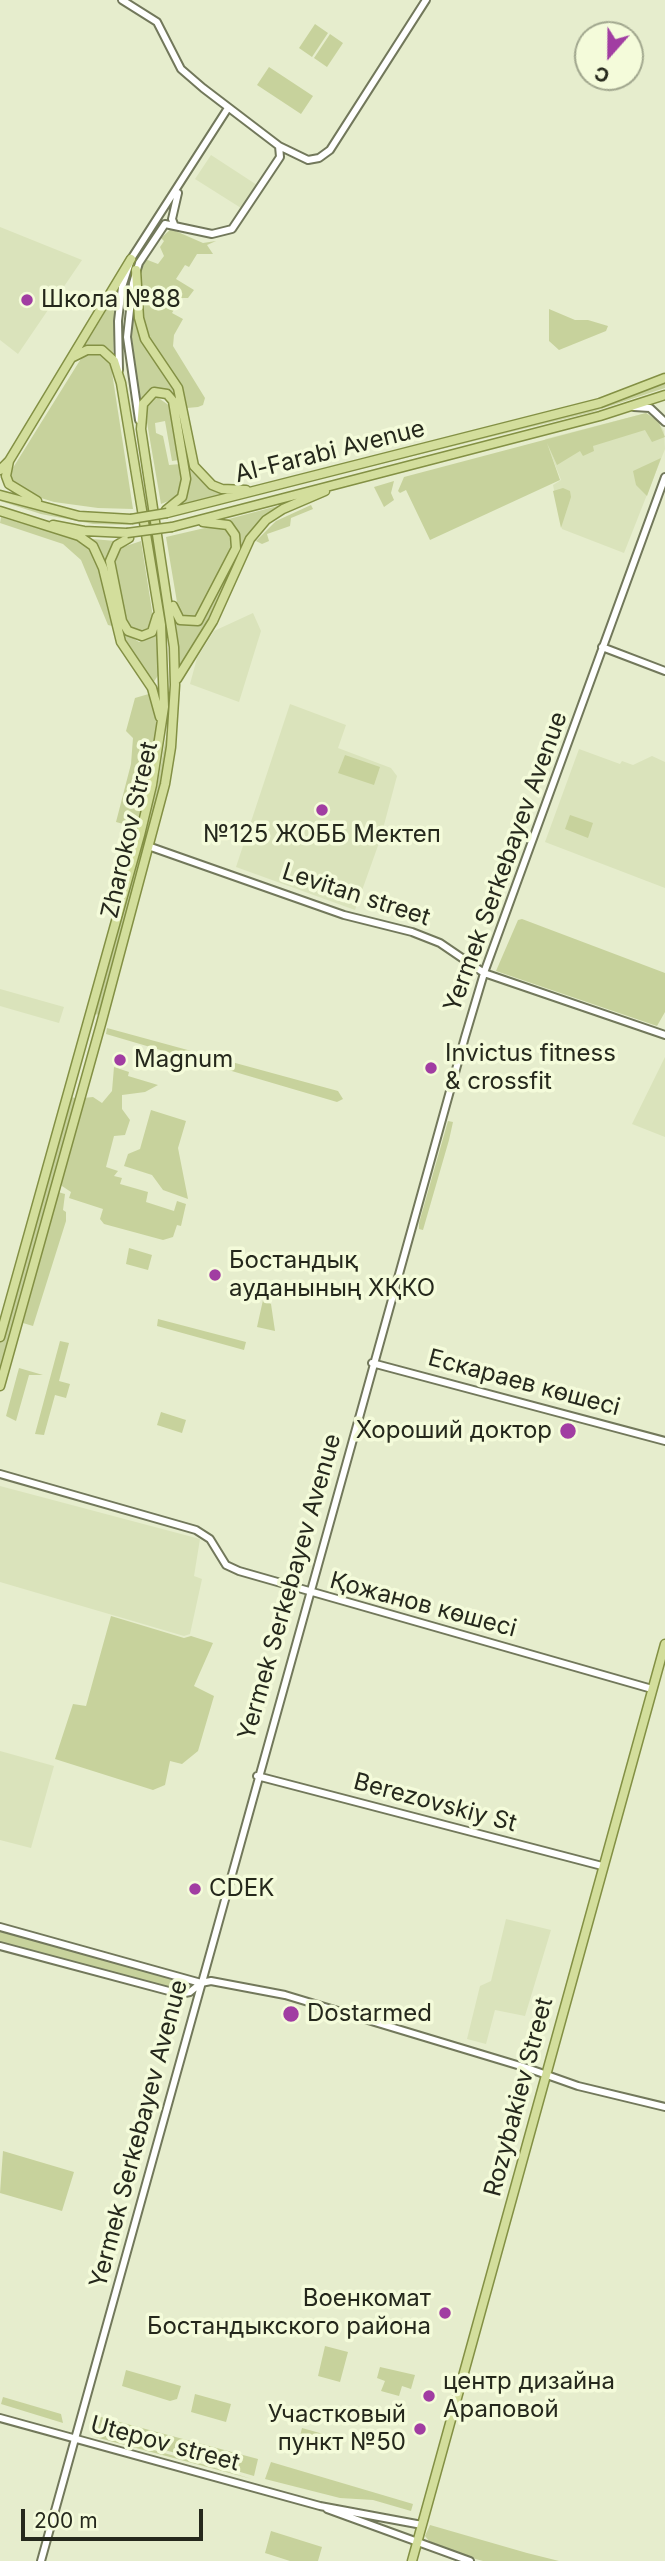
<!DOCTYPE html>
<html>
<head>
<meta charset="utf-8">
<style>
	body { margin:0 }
	#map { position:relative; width:665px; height:2561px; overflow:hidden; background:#e6edcd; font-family:Inter,sans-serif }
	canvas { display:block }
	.north { position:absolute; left:574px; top:21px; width:70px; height:70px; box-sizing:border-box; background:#f4fbda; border:2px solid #a1a78e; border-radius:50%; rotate:201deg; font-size:19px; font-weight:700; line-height:28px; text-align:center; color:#25281c }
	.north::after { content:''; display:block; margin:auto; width:24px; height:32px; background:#a13da2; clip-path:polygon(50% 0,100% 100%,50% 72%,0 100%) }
	.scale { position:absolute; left:21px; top:2509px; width:182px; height:32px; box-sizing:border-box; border:4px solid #25281c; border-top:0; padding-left:9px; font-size:21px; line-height:24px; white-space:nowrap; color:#25281c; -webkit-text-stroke:5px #f4fbda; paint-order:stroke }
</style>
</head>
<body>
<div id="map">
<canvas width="665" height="2561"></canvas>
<div class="north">С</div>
<div class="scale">200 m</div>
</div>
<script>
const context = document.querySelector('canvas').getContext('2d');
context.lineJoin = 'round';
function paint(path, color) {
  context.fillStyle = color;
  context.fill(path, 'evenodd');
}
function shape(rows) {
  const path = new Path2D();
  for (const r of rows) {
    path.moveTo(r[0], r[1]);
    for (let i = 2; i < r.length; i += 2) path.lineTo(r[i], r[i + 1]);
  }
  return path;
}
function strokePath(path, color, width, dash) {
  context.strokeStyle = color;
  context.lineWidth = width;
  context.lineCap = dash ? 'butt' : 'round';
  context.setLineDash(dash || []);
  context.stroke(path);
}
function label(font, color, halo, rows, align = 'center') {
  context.font = font + ' Inter,sans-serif';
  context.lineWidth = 7;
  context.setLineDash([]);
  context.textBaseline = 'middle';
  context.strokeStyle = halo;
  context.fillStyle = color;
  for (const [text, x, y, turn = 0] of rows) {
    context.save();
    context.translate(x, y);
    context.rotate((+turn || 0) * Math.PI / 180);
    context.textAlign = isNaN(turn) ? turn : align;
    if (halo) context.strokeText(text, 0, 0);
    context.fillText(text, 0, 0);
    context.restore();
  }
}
paint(shape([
	[211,155,257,185,241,208,195,179],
	[0,227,82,260,18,354,0,340],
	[646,413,658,421,664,431,665,449,624,553,562,529,553,485,561,480,545,439],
	[253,613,261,631,239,702,190,684,197,658,214,631],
	[290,704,346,725,338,748,391,768,397,776,380,840,355,910,236,867],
	[579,749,620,764,622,761,633,765,652,756,665,762,665,888,545,842],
	[0,989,64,1007,59,1023,0,1006],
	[665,1057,665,1137,632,1124],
	[0,1486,200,1539,194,1576,202,1579,190,1634,184,1636,0,1582],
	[0,1751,54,1766,31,1848,0,1840],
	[506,1919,551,1930,525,2016,495,2010,486,2044,467,2039,480,1986,491,1981]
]), '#dae3bb');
paint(shape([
	[315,24,328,33,312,57,299,48],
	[330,34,343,43,327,67,314,58],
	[269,67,313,96,301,114,257,85],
	[171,229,203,243,216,241,207,245,213,254,197,254,189,267,185,265,176,279,194,290,188,298,181,298,172,313,183,319,174,335,173,346,205,398,203,405,198,407,187,408,180,384,149,339,142,317,140,275,145,259,158,264,164,256,160,247,164,241,161,238],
	[116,294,113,354,102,346,84,347],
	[133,309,144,346,173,388,177,398,161,388,147,392,140,399,132,339],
	[549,309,575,320,588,320,608,326,606,331,559,350,549,341],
	[90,354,101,354,111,366,133,509,98,508,54,502,28,494,10,478,11,471,82,357],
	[665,383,665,388,592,412,133,525,93,524,41,514,0,501,0,498,41,511,93,521,134,521,579,412],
	[157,397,170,406,179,460,172,461,165,421,155,423,156,433,163,436,169,465,180,464,183,478,176,498,161,504,145,411,152,398],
	[646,413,658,421,665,437,652,442,645,430,593,446,594,451,583,456,580,451,557,465,547,443,560,480,430,540,406,490,400,493,398,491,404,477],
	[661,458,647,496,636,485,633,471],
	[189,469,208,488,224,494,180,505,188,494],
	[394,481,391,493,394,500,384,507,374,487],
	[563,488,570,491,571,497,561,528,553,491],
	[285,504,247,537,203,634,180,664,176,623,194,626,205,619,241,544,239,533,225,520],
	[311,505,313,509,291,518,290,526,267,534,269,541,262,544,256,541,276,521],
	[1,517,74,539,90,547,98,561,112,626,108,625,81,560,63,544,0,523],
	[209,527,227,530,233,545,196,617,185,617,178,608,166,537],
	[92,539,116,541,108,554,107,566,122,631,139,642,158,633,161,671,153,683,124,643,102,555],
	[141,541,153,617,148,629,136,632,125,620,114,567,120,548],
	[152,693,157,729,138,828,116,822,131,764,133,738,126,731,135,698],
	[168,703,169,732,159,788,100,1015,94,1014,157,787,167,731],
	[345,755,380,767,374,785,338,773],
	[570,815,593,823,588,838,565,829],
	[522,919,665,973,665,1012,657,1026,496,971,518,920],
	[107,1028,338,1091,343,1099,337,1102,106,1034],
	[114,1067,129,1072,128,1076,158,1085,145,1092,122,1095,122,1109,130,1120,125,1135,114,1136,106,1167,118,1171,114,1176,122,1178,120,1184,148,1192,146,1202,174,1211,177,1201,186,1204,181,1226,177,1225,173,1237,163,1240,104,1224,100,1219,103,1209,69,1198,71,1192,62,1186,60,1179,83,1098,93,1097,102,1103,112,1091],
	[67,1096,79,1099,0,1386,0,1337],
	[151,1110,186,1121,178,1148,188,1199,163,1190,152,1175,124,1166,128,1154,140,1149],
	[448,1121,453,1122,449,1140,423,1230,419,1229,419,1223],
	[58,1192,65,1194,63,1210,66,1212,66,1221,33,1326,23,1323],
	[129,1248,152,1255,148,1270,126,1264],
	[263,1300,271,1304,275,1331,257,1327],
	[158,1319,246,1342,244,1350,157,1326],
	[60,1341,69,1343,59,1381,70,1384,66,1398,55,1395,44,1435,35,1434],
	[19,1368,43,1375,29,1375,16,1421,6,1416],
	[161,1412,186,1420,182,1433,157,1425],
	[111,1616,184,1638,191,1636,213,1643,194,1686,214,1696,198,1751,182,1764,170,1761,165,1785,153,1790,55,1759,73,1704,86,1706],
	[0,1929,198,1984,185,1993,0,1942],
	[3,2151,74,2172,62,2211,0,2193],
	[325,2346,348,2352,340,2382,318,2376],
	[380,2367,415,2375,411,2389,402,2386,399,2396,381,2391,385,2381,377,2378],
	[126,2370,181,2386,177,2399,170,2401,122,2386],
	[195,2394,231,2404,226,2422,191,2412],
	[3,2397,61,2414,63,2423,1,2404],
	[97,2416,258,2459,254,2476,93,2429],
	[302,2428,334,2437,330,2449,299,2440],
	[91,2432,192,2461,252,2479,95,2437],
	[271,2462,413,2504,411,2511,373,2500,340,2498,265,2479],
	[430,2525,527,2553,559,2561,483,2561,461,2555,429,2541,425,2536],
	[271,2531,322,2547,318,2561,290,2561,265,2553]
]), '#c7d29c');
const minor = shape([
	[122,0,157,22,181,69,203,88,279,146,308,160,319,158,330,150,426,0],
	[174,224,172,219,178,193],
	[119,370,118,321,122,287,131,259,228,108],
	[634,407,650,408,665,422],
	[139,420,127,337,133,283,139,263,165,224,212,234,232,229,280,157,279,146],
	[602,647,665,671],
	[148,846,344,915,412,932,440,943,484,973,665,1035],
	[372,1363,665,1441],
	[0,1474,196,1530,210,1539,226,1565,239,1571,652,1689],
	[257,1776,602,1866],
	[0,1927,201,1983,211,1981,285,1995,527,2068,578,2086,665,2107],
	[0,1946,180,1994,190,1992,201,1983],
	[0,2418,320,2506,422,2525],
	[327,2509,470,2561],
	[41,2561,465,1037,485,970,665,477]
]);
const major = shape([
	[136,270,139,318,145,339,178,388,194,466,212,485,222,489,246,490],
	[9,461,6,476,9,484,37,501],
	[0,470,9,461,131,259],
	[0,495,79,516,131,519],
	[0,511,79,536,93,546,103,568,121,642,152,688,160,717],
	[167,513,600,403,665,378],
	[53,525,84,531,127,533],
	[172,527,600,416,665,395],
	[129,538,117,545,110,561,122,621,128,631,142,636,152,632,157,616],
	[173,606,180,620,198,621,236,548,235,535,228,525,203,522],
	[177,679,213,621,250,539,266,520,283,509,325,491],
	[0,1337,140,835,152,785,164,707,161,625,121,383,114,361,102,350,87,350,73,357],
	[0,1386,101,1024,165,784,171,747,175,685,174,647,141,429,143,404,154,392,167,394,173,401,186,479,182,497,166,510],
	[412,2561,665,1644]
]);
strokePath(minor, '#72785b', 10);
strokePath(major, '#839044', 11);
strokePath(minor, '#fff', 6);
strokePath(major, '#d3de9c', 8);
const majorBridge = shape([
	[131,519,167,513],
	[127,533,172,527]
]);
strokePath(majorBridge, '#839044', 11, []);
strokePath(majorBridge, '#d3de9c', 8);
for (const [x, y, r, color] of [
	[27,300,7,"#a13da2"],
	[322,810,7,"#a13da2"],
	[120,1060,7,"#a13da2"],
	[431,1068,7,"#a13da2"],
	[215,1275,7,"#a13da2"],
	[568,1431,9,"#a13da2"],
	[195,1889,7,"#a13da2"],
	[291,2014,9,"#a13da2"],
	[445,2313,7,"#a13da2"],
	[429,2396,7,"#a13da2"],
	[420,2429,7,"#a13da2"]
]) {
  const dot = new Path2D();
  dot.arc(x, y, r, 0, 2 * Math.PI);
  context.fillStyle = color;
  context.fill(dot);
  strokePath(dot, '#f4fbda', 2.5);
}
label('24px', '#25281c', '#f4fbda', [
	["Школа №88",41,300],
	["№125 ЖОББ Мектеп",322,835,"center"],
	["Invictus fitness",445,1054],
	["& crossfit",445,1082],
	["Magnum",134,1060],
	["Бостандық",229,1261],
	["ауданының ХҚКО",229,1289],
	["Хороший доктор",552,1431,"right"],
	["CDEK",209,1889],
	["Dostarmed",307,2014],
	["Военкомат",431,2299,"right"],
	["Бостандыкского района",431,2327,"right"],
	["центр дизайна",443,2382],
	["Араповой",443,2410],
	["Участковый",406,2415,"right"],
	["пункт №50",406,2443,"right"]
], 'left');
label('24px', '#25281c', '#f4fbda', [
	["Al-Farabi Avenue",330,452,-14],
	["Zharokov Street",130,830,-77],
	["Yermek Serkebayev Avenue",506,862,-70],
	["Levitan street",356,895,18],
	["Ескараев көшесі",524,1383,15],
	["Yermek Serkebayev Avenue",290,1587,-74],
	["Қожанов көшесі",423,1605,15],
	["Berezovskiy St",435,1803,15],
	["Rozybakiev Street",519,2097,-75],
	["Yermek Serkebayev Avenue",139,2134,-75],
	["Utepov street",165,2444,15]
]);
</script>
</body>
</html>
